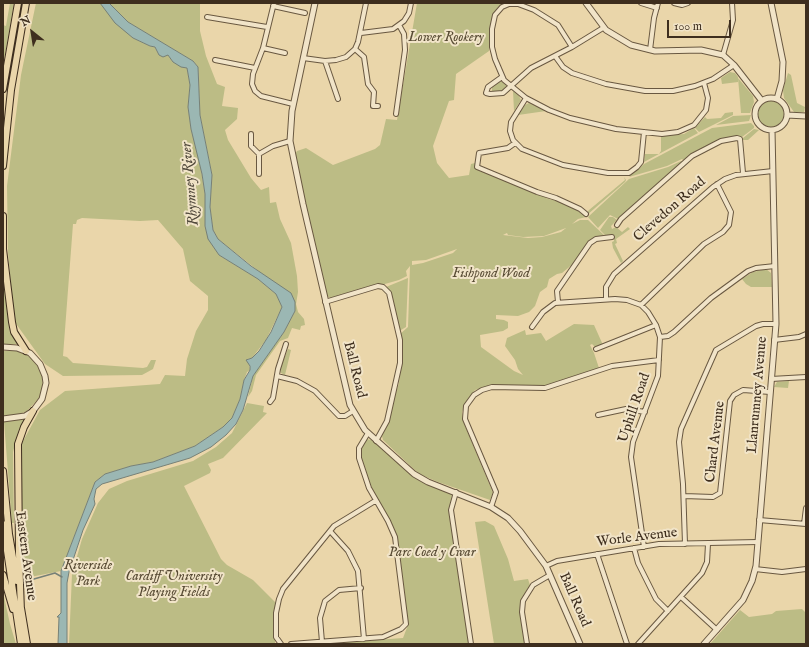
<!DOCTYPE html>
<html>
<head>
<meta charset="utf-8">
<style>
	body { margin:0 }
	#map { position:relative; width:809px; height:647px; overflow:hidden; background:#ead6aa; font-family:"IM FELL English",serif }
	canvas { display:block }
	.frame { position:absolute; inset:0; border:4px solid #3e2e1e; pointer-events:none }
	.north { position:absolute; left:12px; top:12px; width:40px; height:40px; -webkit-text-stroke:3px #f1e4c8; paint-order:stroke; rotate:330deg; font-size:11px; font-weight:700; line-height:16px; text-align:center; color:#3e2e1e }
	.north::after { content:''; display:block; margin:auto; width:14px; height:18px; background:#3e2e1e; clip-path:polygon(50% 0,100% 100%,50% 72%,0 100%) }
	.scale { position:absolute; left:667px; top:20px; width:64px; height:18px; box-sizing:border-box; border:2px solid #3e2e1e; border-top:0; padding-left:5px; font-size:12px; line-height:14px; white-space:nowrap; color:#3e2e1e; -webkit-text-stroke:3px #f1e4c8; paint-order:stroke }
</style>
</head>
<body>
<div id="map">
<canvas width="809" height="647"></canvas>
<div class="frame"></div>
<div class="north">N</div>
<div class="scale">100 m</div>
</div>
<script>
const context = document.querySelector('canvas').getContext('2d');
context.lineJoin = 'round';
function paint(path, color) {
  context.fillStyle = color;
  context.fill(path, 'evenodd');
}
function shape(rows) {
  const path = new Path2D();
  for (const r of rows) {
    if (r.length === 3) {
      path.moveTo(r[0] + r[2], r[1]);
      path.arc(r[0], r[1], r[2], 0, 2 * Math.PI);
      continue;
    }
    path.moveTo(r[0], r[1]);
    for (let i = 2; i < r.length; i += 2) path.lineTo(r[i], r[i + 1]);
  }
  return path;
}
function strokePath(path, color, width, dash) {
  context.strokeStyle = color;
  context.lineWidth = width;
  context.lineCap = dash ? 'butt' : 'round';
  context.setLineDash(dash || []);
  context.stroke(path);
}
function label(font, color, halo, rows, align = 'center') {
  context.font = font + ' "IM FELL English",serif';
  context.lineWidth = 4;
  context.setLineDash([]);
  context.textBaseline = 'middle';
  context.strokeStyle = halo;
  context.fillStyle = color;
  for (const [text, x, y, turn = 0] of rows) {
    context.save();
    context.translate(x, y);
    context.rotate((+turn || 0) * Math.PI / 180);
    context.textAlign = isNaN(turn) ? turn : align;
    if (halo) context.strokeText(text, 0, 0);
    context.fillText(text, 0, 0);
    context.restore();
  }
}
paint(shape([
	[10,3,14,3,3,66,3,25,6,26],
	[36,3,100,3,133,38,150,46,155,47,159,55,168,55,173,62,187,68,190,85,188,107,191,129,199,156,205,194,205,226,219,255,258,279,276,294,282,307,266,340,252,358,248,359,250,370,247,372,244,380,240,399,232,418,223,427,195,446,153,462,131,466,105,474,95,482,61,571,25,578,21,536,20,456,22,443,40,410,65,391,160,384,165,375,185,376,187,359,196,331,208,310,208,296,190,281,183,249,158,220,140,221,82,218,77,220,76,224,73,224,63,356,67,357,73,363,143,368,147,367,151,360,156,360,153,369,142,375,63,376,45,364,14,321,8,252,7,186,21,75],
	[109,3,200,3,200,31,206,56,217,84,225,87,222,106,238,108,237,119,225,130,228,140,251,178,261,190,269,187,270,203,276,202,280,219,291,243,297,276,298,292,296,304,298,312,304,319,305,325,301,326,300,330,292,328,288,338,280,341,256,375,252,391,248,397,253,376,284,332,295,311,266,277,218,239,213,230,210,207,212,175,200,115,198,67,193,61,128,22],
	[417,3,514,3,507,3,499,7,494,13,490,30,489,51,456,74,454,100,449,101,433,146,437,163,449,178,469,175,471,164,475,163,478,170,492,174,495,177,511,182,514,185,545,195,546,198,552,200,554,199,579,210,586,217,578,219,572,224,580,220,588,220,605,236,593,239,574,263,562,273,557,274,549,279,547,287,540,292,535,306,529,312,518,316,496,315,496,319,504,320,508,322,508,328,503,331,480,335,481,347,514,371,523,375,518,369,515,360,505,346,507,338,525,330,526,335,541,333,546,341,574,324,594,325,603,345,596,348,592,344,590,345,594,353,599,368,543,387,487,387,475,390,466,402,462,412,463,421,493,493,490,500,438,482,419,474,383,440,382,436,399,383,402,347,400,334,408,327,410,266,406,271,407,276,399,280,332,299,327,296,294,156,297,151,306,148,333,165,375,149,380,145,386,119,397,120],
	[566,228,561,232,542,237,528,238,503,235,507,233,508,235,523,237,544,236],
	[457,249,453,253,423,263,412,265,412,261,426,260],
	[730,72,735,73,738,77,738,82,722,84,721,78],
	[788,73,791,75,797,103,805,107,804,112,794,112,784,98,783,90],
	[738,78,753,96,754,102,750,113,741,113],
	[499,81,506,83,506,89,502,91,492,92,492,87],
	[513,91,519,96,521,100,514,111],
	[771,114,13],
	[529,103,531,104,546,111,518,115,525,105],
	[733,112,733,115,699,132,695,128,705,117,707,119,721,118,725,113],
	[751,115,749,121,716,125,733,116],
	[751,123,754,126,754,128,742,137,717,141,698,150,684,161,682,159,667,166,629,177,644,164,712,128],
	[694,128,698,133,644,162,645,154,659,154,661,151,661,136,684,134],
	[754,129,759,130,748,140,743,140,743,138],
	[681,161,683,162,618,219,610,215,598,228,588,217,629,179,668,167],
	[624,177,626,180,625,182,587,215,586,214,589,210,625,180],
	[609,217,613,217,617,220,611,226,612,229,616,227,622,232,628,227,630,229,616,239,617,243,615,244,623,261,621,263,613,248,612,242,614,241,614,235,606,236,600,230],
	[766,269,771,273,772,287,751,287,746,284,742,279,753,272],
	[3,276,10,333,18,344,3,344],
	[408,278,406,327,401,330,399,329,392,296,386,287],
	[288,349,291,350,285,375,281,373,280,369],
	[3,351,17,351,27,355,36,362,42,374,43,386,39,398,27,411,20,414,4,416],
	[789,381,788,388,774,387,777,382],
	[247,403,264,406,263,412,267,413,223,458,208,464,211,470,210,473,184,486,221,559,227,565,253,580,276,603,275,644,69,644,72,574,82,539,98,503,109,489,127,481,193,461,216,447,232,433],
	[26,418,19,429,13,452,14,523,12,523,4,422],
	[366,439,372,440,419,480,451,493,452,495,450,508,470,644,321,644,403,638,408,625,396,537,372,489,361,458,361,448],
	[485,521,494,526,508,559,514,581,528,579,530,585,523,597,520,606,526,644,494,644,475,522],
	[3,592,10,624,16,644,3,644],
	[802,609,806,613,806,644,710,644,740,610,749,617,772,614,776,611]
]), '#bcbc85');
const water = shape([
	[100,3,109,3,128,22,193,61,198,67,200,115,212,175,210,207,213,230,218,239,251,266,291,293,295,302,295,311,284,332,253,376,243,410,236,424,226,435,211,447,190,458,102,484,96,489,94,499,95,504,83,530,69,572,67,583,67,644,58,644,59,617,57,617,61,613,61,571,95,482,105,474,131,466,153,462,195,446,223,427,232,418,240,399,244,380,250,370,250,366,246,360,252,358,259,351,271,332,282,307,276,294,258,279,219,255,208,239,205,226,205,194,202,174,191,129,188,107,190,85,187,68,181,67,173,62,168,55,163,57,159,55,155,47,150,46,133,38,115,23,100,3]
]);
paint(water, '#9bb7b3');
strokePath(water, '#768077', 1);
strokePath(shape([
	[34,579,55,573,62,577]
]), '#768077', 1.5);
const minor = shape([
	[274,3,263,48,253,74,252,84,255,91,261,96,293,104],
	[641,3,657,8],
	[674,3,682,5,688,3],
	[273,6,305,13],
	[207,17,267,27],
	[361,33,393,29,404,21,409,13,411,3],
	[572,47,558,25,534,10,518,4,509,4,502,7,495,15,492,29,492,47,495,59,504,80,526,98,549,110,570,118,616,129,662,134,678,132,694,125,706,110,708,98,704,83],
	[263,48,285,53],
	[355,49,364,57,368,84,374,92,373,106,378,106],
	[650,50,654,18,658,3],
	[723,55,733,20,732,3],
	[555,56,563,67,572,73,606,84,645,91,673,91,695,86,713,79,734,65],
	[303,58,325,61,336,60,346,57,355,49,358,42,366,3],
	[215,60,255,68],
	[325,61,338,99],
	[502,77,488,87,486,93,490,94,503,93,531,68,572,47,603,28],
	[526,98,511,122,510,131,513,140,522,149,563,165,608,173,629,173,637,167,641,162,644,132],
	[396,114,405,50,404,34,399,25],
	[251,134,251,146,259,154],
	[515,143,508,148,479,153,477,167,537,192,556,198,580,209,586,214],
	[259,174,259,154,273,146,290,141],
	[617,225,621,219,692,156,721,141,737,138,740,139,743,173],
	[606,299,606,287,614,274,713,187,725,179,736,175,773,171],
	[325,302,378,286,383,287,389,293,400,340,400,363,387,421,376,441],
	[558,302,557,291,590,243,596,239,612,237],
	[641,305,704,244,723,232,729,225,731,212,717,184],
	[532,327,543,312,555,303,615,299,627,300,641,305,648,312,656,325,660,337,658,376,633,442,631,457,644,547],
	[660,337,668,336,674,332,711,298,748,271,756,268,775,266],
	[774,340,799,337,806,334],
	[596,349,656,325],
	[277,376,297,381,315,391,339,416,345,416,353,411],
	[771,379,806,377],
	[270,402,273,398,278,369,286,344],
	[598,415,626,409,645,412],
	[456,492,451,510,471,644],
	[684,496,713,497,720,493,730,401,734,395,743,390,770,392],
	[491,507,496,492,465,419,466,406,474,395,482,390,492,387,545,388,612,366,659,360],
	[759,520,806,524],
	[804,524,806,508],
	[330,531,348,551,358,571,364,639],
	[685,544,683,484,679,442,681,429,716,350,756,326,763,324,776,324],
	[634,548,638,563,656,599,668,611],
	[597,554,627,644],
	[546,566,557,561,659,544,758,542],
	[755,569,782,572,806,569],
	[681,597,717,630],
	[322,642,320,618,325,601,339,590,361,588],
	[281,644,276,637,276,613,279,599,283,589,334,526,375,501],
	[291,644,383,637,401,629,406,624,395,537,388,521,369,488,359,458,359,448,368,433],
	[527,644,522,612,523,601,533,585,550,575],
	[638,644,702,573,707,562,708,544]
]);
const tertiary = shape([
	[315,3,292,111,290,141,303,204,350,405,365,430,414,474,428,482,491,507,508,518,520,531,546,566,580,644],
	[586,3,606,30,631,45,655,51,701,50,723,55,734,65,762,101],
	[771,3,783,62,782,81,777,99],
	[771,114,16],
	[787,115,806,116],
	[3,347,17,348,30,353,40,364,45,376,46,383,42,399,33,411,25,416,3,419],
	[704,644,743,600,752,581,756,566,776,324,772,130]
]);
const trunk = shape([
	[3,89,18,3],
	[3,166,11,90,26,3],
	[3,216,3,249,12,322,14,332,26,351],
	[3,471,9,534,17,581],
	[3,524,21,644],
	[3,575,13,609],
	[21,608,27,644],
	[21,612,19,554,18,444,24,427,33,411]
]);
strokePath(minor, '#695841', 6);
strokePath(tertiary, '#695841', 7);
strokePath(trunk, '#3e2e1e', 8);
strokePath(minor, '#f1e4c8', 4);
strokePath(tertiary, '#f1e4c8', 5);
strokePath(trunk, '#ead6aa', 6);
label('italic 14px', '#574a33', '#f1e4c8', [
	["Lower Rookery",446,38],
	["Fishpond Wood",491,274],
	["Parc Coed y Cwar",432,553],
	["Riverside",88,566],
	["Park",88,582],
	["Cardiff University",174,577],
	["Playing Fields",174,593]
]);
label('14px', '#3e2e1e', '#f1e4c8', [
	["Clevedon Road",670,210,-41],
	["Ball Road",354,370,76],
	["Llanrumney Avenue",758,395,-85],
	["Uphill Road",635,408,-71],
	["Chard Avenue",716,442,-83],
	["Worle Avenue",637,538,-7],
	["Eastern Avenue",25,556,82],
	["Ball Road",574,600,66]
]);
label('italic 15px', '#51493c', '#f1e4c8', [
	["Rhymney River",191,184,-95]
]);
</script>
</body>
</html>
